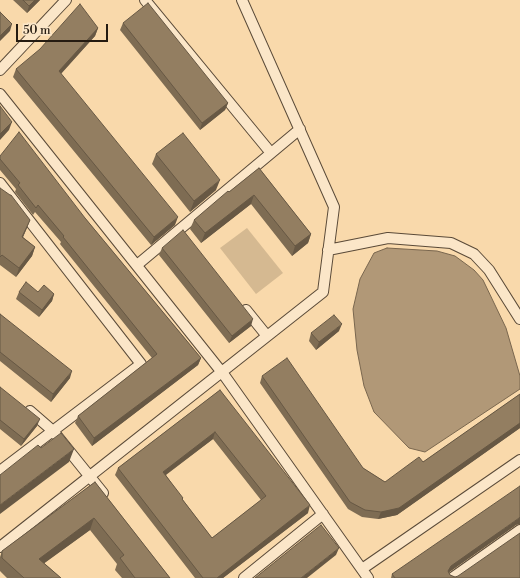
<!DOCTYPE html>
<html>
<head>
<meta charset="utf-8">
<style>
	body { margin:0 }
	#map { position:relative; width:520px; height:578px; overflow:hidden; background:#f9d9ab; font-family:"Libre Bodoni",serif }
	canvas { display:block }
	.scale { position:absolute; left:16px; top:24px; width:92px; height:18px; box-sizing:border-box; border:2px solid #251b11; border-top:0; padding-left:5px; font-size:12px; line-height:14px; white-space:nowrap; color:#251b11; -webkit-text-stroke:3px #fbe6c8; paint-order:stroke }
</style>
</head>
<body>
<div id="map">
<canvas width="520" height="578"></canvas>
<div class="scale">50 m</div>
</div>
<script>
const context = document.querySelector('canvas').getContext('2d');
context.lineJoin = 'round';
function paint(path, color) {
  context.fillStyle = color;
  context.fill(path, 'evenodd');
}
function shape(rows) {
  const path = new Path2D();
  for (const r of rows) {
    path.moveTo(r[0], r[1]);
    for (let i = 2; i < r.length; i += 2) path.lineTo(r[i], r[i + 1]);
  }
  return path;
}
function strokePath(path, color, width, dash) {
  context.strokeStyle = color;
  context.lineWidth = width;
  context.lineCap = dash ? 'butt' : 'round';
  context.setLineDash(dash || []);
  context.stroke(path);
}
paint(shape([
	[247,228,283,273,256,294,220,248]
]), '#d5b991');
const water = shape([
	[387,248,437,251,455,256,474,270,483,280,506,328,520,376,520,389,425,452,409,448,374,412,364,386,357,350,353,309,360,279,374,253,387,248]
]);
paint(water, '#b19877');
strokePath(water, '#79664e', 1);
const street = shape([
	[145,0,271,153],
	[0,70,66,0],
	[0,94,224,375,368,578],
	[0,183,141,364,0,471],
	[328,250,388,238,451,243,474,254,489,270,520,319],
	[137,265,300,129],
	[246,310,267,336],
	[30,411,53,431,103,493],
	[0,547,323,292,334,207,242,0],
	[362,569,520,460],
	[244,578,323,514],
	[452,578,520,530]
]);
strokePath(street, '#5a4a38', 12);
strokePath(street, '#fbe6c8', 10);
paint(shape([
	[13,0,40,0,27,13],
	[123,23,228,103,225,110,200,130,120,30],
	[98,28,95,36,61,74,175,225,151,245,13,77,16,69],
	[156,154,216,190,190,212,152,164],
	[0,156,85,218,201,358,198,365,92,446,75,423,78,416,152,358,60,244,61,242,35,212,33,215,15,192,16,189,0,170],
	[259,168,311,234,308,243,292,256,251,204,201,243,190,229,194,220],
	[0,188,30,220,23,237,35,247,32,256,16,277,0,265],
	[162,248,251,326,229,343,159,255],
	[19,292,38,292,54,294,52,301,39,317,16,299],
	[0,314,70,378,51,402,0,361],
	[339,331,316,350,309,341,311,333],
	[262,376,363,468,385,482,423,462,520,394,520,428,397,515,378,519,362,517,348,509,260,383],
	[0,387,37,426,21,446,0,429],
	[220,390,308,513,223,578,195,578,115,475,118,468],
	[213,439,261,500,212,538,183,500,166,475],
	[95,482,170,578,122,578,115,570,117,564,90,530,44,563,61,578,7,578,0,571,0,557,2,551],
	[516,525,449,572,450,575,455,577,520,578,391,578,392,574]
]), '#7e6c53');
paint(shape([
	[35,0,40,0,27,13,29,6],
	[12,24,10,31,0,41,0,36],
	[98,28,95,36,56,79,59,71],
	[228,103,225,110,200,130,202,123],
	[12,122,9,130,0,140,0,134],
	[220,180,216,190,190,212,194,201],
	[254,195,251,204,201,243,205,233],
	[178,217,175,225,151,245,154,237],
	[30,220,27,228,19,246,22,237],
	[311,234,308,243,292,256,295,246],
	[35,247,32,256,16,277,19,268],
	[54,294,52,301,39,317,42,310],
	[253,319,251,326,229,343,232,336],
	[342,324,339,331,316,350,319,342],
	[201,358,198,365,92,446,94,438],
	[72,371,70,378,51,402,53,394],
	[40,419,37,426,21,446,24,439],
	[520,423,520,428,397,515,378,519,381,512],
	[215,432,213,439,160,479,163,472],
	[74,449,69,462,0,514,0,505],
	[310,505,308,513,223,578,217,578],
	[520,517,520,524,516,525,448,573,448,571,451,566,519,518],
	[94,518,90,530,35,570,39,559],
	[339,548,336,555,307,578,301,578]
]), '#675844');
const building = shape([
	[23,0,35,0,29,6,23,0],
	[148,3,228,103,202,123,123,23,148,3],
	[80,4,98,28,59,71,178,217,154,237,16,69,40,49,80,4],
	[0,12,12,24,0,36,0,12],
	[0,106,12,122,0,134,0,106],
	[19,132,85,218,201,358,94,438,78,416,157,354,63,237,64,236,38,205,36,208,18,185,20,183,0,159,0,156,19,132],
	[183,133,220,180,194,201,156,154,183,133],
	[259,168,311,234,295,246,254,195,205,233,194,220,228,191,229,192,259,168],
	[0,188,10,195,11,195,30,220,22,237,35,247,19,268,2,255,0,257,0,188],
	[183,230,253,319,232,336,162,248,183,230],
	[26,282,38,292,44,285,54,294,42,310,19,292,26,282],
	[0,314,72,371,53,394,0,352,0,314],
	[334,315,342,324,319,342,311,333,334,315],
	[287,358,363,468,385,482,419,457,423,462,520,394,520,423,399,508,381,512,365,510,350,502,262,376,287,358],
	[0,387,40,419,24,439,0,420,0,387],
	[220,390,310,505,217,578,203,578,118,468,220,390],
	[215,432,266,496,212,538,182,499,183,498,163,472,215,432],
	[61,433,74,449,0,505,0,475,38,445,41,448,61,433],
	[95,482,170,578,135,578,120,558,124,555,94,518,39,559,61,578,24,578,2,558,2,551,95,482],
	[520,486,520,517,519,518,451,566,448,571,450,575,455,577,458,576,520,533,520,578,395,578,392,574,520,486],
	[321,525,339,548,301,578,255,578,321,525]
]);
paint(building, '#937e61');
strokePath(building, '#675844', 1);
</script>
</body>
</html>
